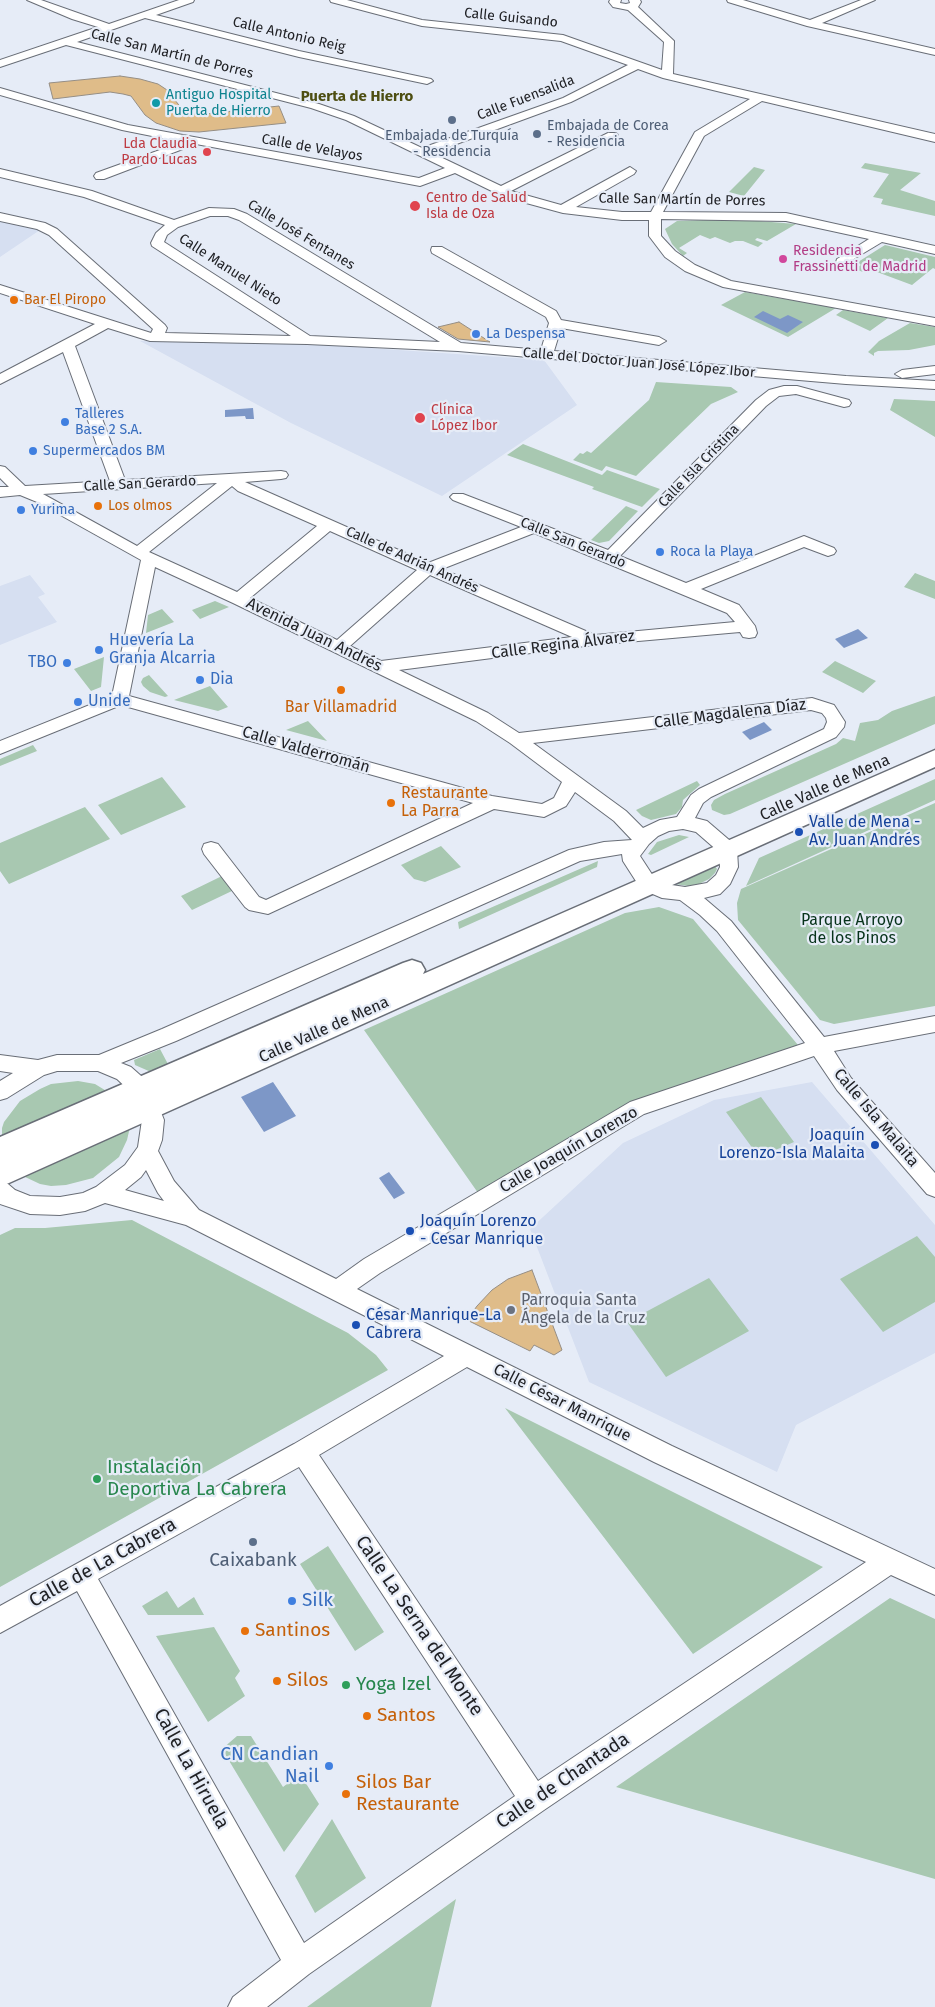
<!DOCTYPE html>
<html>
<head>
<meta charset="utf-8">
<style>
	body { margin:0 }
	canvas { display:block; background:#e6ecf7 }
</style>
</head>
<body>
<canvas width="935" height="2007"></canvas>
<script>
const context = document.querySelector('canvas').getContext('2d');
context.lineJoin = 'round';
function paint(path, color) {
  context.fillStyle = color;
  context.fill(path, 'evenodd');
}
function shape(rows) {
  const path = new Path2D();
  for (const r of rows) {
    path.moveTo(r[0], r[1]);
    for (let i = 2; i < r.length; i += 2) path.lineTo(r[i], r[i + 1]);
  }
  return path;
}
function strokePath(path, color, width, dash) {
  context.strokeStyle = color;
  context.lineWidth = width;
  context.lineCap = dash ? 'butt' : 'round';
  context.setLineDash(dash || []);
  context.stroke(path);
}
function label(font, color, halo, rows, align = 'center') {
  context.font = font + ' "Fira Sans",sans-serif';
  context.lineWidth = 4.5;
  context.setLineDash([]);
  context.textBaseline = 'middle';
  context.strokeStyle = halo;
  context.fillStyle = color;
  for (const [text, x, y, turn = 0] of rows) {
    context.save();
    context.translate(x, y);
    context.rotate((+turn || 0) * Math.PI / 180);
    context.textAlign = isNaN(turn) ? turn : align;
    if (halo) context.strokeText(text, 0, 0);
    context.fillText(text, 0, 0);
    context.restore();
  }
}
paint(shape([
	[0,221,40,230,0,257],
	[140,341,311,344,544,360,577,405,442,496,291,423],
	[30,575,45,594,38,597,57,622,0,645,0,586],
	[812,1082,935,1225,935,1353,796,1425,777,1472,589,1382,530,1229,623,1143,714,1100]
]), '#d6dff1');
paint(shape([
	[865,163,921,173,900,190,935,201,935,216,881,204,883,199,873,197,889,174,861,168],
	[754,167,765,170,744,196,729,192],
	[734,219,796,224,767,241,757,238,755,240,763,243,758,247,743,241,735,241,730,243,715,237,710,239,700,235,679,248,687,253,683,256,672,244,665,229,677,221],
	[885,245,935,257,935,269,933,268,912,285,869,269,863,272,855,269,861,265,858,262],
	[745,292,836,308,788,337,721,305],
	[843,310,888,318,870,331,836,315],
	[910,323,935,327,935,345,909,350,878,351,874,353,874,356,868,352,879,341],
	[656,382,731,387,738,392,711,404,636,476,606,466,602,471,573,460,580,453,583,454,587,451,591,453,649,400],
	[894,399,935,401,935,437,890,410],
	[523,444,602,475,607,470,660,489,642,507,592,489,594,487,507,455],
	[626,506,638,511,609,541,599,543,591,540],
	[915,573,935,581,935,599,904,587],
	[215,601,229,607,200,619,192,610],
	[162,609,174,622,146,633,148,615],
	[104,657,101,687,91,691,74,669],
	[835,661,876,681,863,693,822,672],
	[149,675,168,696,165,697,150,692,143,686,141,682,143,678],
	[210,686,228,707,218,711,174,700],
	[935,696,935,724,730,814,724,815,712,810,711,805,714,800,725,794,836,744,843,738,855,741,860,723,878,720,892,711],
	[308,721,327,741,286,730],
	[33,745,37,751,0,766,0,759],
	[162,777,186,807,121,835,98,805],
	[935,779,935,800,746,886,759,858],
	[697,781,700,785,683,800,682,807,676,814,651,820,642,816,636,810],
	[935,803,935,1006,834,1024,820,1020,738,920,737,903,741,889],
	[85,807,110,839,9,884,0,871,0,843],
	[679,835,689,837,651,855,648,854,657,842],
	[441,846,461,867,425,882,414,879,401,865],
	[598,861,597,867,459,929,458,922],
	[715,866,717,869,715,873,709,879,699,884,688,886,675,884],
	[222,876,234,890,192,910,181,896],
	[659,907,693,919,803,1051,637,1108,483,1200,364,1030,625,913],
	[160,1049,169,1066,151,1072,135,1065,134,1060],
	[78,1081,95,1084,108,1092,2,1139,2,1128,4,1122,20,1101,40,1089,51,1084],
	[761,1097,794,1142,759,1157,726,1112],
	[130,1127,127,1140,119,1157,93,1178,66,1185,51,1186,40,1184,23,1176],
	[132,1220,348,1333,376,1355,388,1370,0,1587,0,1235,15,1228,45,1228],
	[917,1236,935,1257,935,1302,883,1332,840,1279],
	[709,1278,749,1331,666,1377,627,1322],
	[505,1408,823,1567,693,1654],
	[328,1546,384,1632,355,1651,300,1564],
	[167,1591,178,1608,194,1597,204,1615,148,1615,142,1606],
	[890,1598,935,1619,935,1879,616,1787],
	[214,1627,240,1671,235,1678,245,1696,208,1722,156,1636],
	[237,1736,251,1736,283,1787,300,1774,319,1804,284,1852,222,1749],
	[332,1819,366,1878,315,1913,295,1876],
	[456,1899,431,2007,307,2007]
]), '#a8c8b1');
paint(shape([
	[763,311,780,319,788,315,803,322,787,333,754,317],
	[253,408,254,419,246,419,245,416,225,417,225,410],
	[858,629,868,638,844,648,835,639],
	[764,722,772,730,750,740,742,732],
	[273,1082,296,1116,264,1132,241,1097],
	[389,1172,405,1193,394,1199,379,1178]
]), '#7d97c7');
const building = shape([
	[120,76,140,79,158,84,167,90,182,109,193,114,206,114,279,106,286,123,199,132,180,131,156,123,145,115,131,96,123,94,110,92,53,99,49,83,120,76],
	[459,322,490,342,458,339,438,327,459,322],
	[532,1270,562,1350,554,1355,534,1345,530,1351,467,1320,477,1306,492,1290,508,1279,532,1270]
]);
paint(building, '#dfbc89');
strokePath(building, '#958e85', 1);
const minor = shape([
	[27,0,41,0,109,24,179,0,194,0,193,2,156,15,299,51,431,79,433,81,427,84,299,57,145,18,77,42,319,104,354,116,422,148,563,98,628,65,561,41,422,26,331,2,330,0,347,0,422,20,563,35,662,70,664,42,628,10,613,7,609,2,610,0,621,0,620,3,626,4,630,3,629,0,640,0,641,2,638,7,674,41,673,74,935,134,935,142,762,101,704,136,663,212,786,213,935,246,935,254,882,242,842,266,837,265,836,262,837,259,869,239,786,221,661,219,661,236,675,251,695,265,731,281,935,318,935,326,723,287,685,271,665,257,649,236,649,220,622,220,563,213,504,197,455,173,420,186,196,144,104,179,96,179,94,176,96,173,182,142,122,130,0,95,0,88,128,125,419,178,445,168,346,120,311,108,66,45,0,67,0,60,98,27,72,19,27,0],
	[638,69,663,78,750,99,695,132,651,212,622,212,576,207,634,174,636,171,630,167,561,205,511,191,616,137,618,135,616,133,608,133,501,186,432,153,571,102,638,69],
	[727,0,743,0,810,20,861,0,875,0,822,23,935,49,935,55,807,26,728,2,727,0],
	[0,169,92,191,174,220,209,208,234,209,247,214,461,343,541,350,549,323,546,317,432,253,431,250,432,247,442,247,556,311,561,320,659,337,666,341,659,345,561,328,554,351,846,376,935,381,935,389,846,384,458,351,307,344,150,341,108,328,75,346,125,480,281,471,286,472,288,475,286,478,281,479,245,482,428,563,521,527,453,500,450,497,453,494,463,494,608,550,756,400,769,390,784,386,797,386,849,400,851,403,849,406,844,407,796,394,779,396,766,406,620,556,686,583,804,536,834,548,836,551,834,554,828,556,804,547,701,589,739,605,755,626,757,633,755,637,749,638,743,637,740,632,593,645,399,670,488,713,519,733,812,698,834,705,845,722,844,727,836,737,711,797,703,803,695,818,707,821,735,845,737,850,738,867,730,884,720,894,704,898,731,921,824,1037,935,1016,935,1032,834,1051,851,1078,935,1173,935,1197,927,1194,837,1090,814,1056,644,1114,380,1273,357,1289,672,1446,935,1569,935,1595,891,1575,544,1810,309,1974,267,2007,228,2007,233,1997,281,1960,77,1591,0,1633,0,1606,294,1444,444,1356,186,1225,105,1203,85,1211,60,1215,30,1214,0,1204,0,1182,8,1184,15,1190,30,1196,60,1197,83,1193,96,1187,125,1165,138,1147,142,1120,133,1094,117,1079,98,1071,57,1071,44,1075,7,1098,0,1100,0,1081,13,1073,0,1071,0,1055,38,1060,57,1055,99,1055,162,1029,569,850,604,842,632,840,614,821,575,792,566,806,544,817,494,809,268,914,249,910,245,907,204,854,202,849,204,844,211,842,218,844,259,897,266,900,473,803,121,705,0,754,0,741,112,696,141,560,37,502,20,495,0,497,0,487,9,487,0,478,0,466,5,467,25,486,110,481,63,352,0,384,0,374,95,324,0,293,0,285,151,333,153,329,49,235,37,229,0,221,0,213,45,223,57,229,165,325,167,328,165,333,291,336,152,246,151,243,156,233,165,225,84,197,0,177,0,169],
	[210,216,228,216,239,220,440,342,310,336,164,242,167,235,178,227,210,216],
	[217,483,137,546,43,494,217,483],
	[232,486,238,491,317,526,237,592,149,552,232,486],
	[330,531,417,570,337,640,250,598,330,531],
	[534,533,727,613,735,622,595,635,442,569,534,533],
	[155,567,233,603,476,721,510,743,562,782,554,798,542,804,492,796,129,696,155,567],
	[430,575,572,637,381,661,350,646,430,575],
	[811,710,822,713,826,718,827,722,824,729,699,789,691,795,677,817,660,820,643,828,626,811,533,743,811,710],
	[683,829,696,832,719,852,720,867,716,875,707,883,685,887,665,884,655,879,640,856,649,844,658,836,669,831,683,829],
	[622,854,623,861,641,889,662,898,680,900,700,915,717,931,805,1043,630,1102,364,1259,336,1279,199,1210,174,1181,158,1151,162,1140,164,1120,152,1089,149,1083,131,1067,121,1063,176,1041,580,861,622,854],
	[146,1170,158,1193,164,1201,125,1190,141,1177,146,1170],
	[467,1367,654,1462,866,1562,538,1781,319,1455,467,1367],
	[299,1467,515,1796,304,1943,98,1579,299,1467],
	[935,366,935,374,902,378,895,374,902,370,935,366]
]);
const major = shape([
	[935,750,935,767,0,1187,0,1162,4,1160,0,1162,0,1137,403,963,412,960,421,963,425,970,423,974,935,750]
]);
strokePath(minor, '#696e77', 2);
strokePath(major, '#696e77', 3);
paint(minor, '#fff');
paint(major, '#fff');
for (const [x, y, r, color] of [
	[156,103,5,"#0f9aa8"],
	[452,120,5,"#5c6f8a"],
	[537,134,5,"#5c6f8a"],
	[207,152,5,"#e0444e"],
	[415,206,6,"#e0444e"],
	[783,259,5,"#d1479c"],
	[14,300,5,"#e8710a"],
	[476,334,5,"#3f7fe0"],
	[420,418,6,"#e0444e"],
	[65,422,5,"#3f7fe0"],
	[33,451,5,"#3f7fe0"],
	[98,506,5,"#e8710a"],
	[21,510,5,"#3f7fe0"],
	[660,552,5,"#3f7fe0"],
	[99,650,5,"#3f7fe0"],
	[67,663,5,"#3f7fe0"],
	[200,680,5,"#3f7fe0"],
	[341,690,5,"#e8710a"],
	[78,702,5,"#3f7fe0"],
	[391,803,5,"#e8710a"],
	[799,832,5,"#1a4fb4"],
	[875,1145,5,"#1a4fb4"],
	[410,1231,5,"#1a4fb4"],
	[511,1310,5,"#6b7280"],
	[356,1325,5,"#1a4fb4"],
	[97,1479,5,"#2e9e5b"],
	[253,1542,5,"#5c6f8a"],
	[292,1601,5,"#3f7fe0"],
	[245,1631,5,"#e8710a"],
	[277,1681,5,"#e8710a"],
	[346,1685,5,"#2e9e5b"],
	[367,1716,5,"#e8710a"],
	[329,1766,5,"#3f7fe0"],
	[346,1794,5,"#e8710a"]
]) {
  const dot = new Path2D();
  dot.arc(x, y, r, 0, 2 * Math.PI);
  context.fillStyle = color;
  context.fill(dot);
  strokePath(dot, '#e6ecf7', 2);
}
label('14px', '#212226', '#e6ecf7', [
	["Calle Guisando",511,18,6],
	["Calle Antonio Reig",289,35,13],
	["Calle San Martín de Porres",172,54,14],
	["Calle Fuensalida",526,98,-21],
	["Calle de Velayos",312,148,10],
	["Calle San Martín de Porres",682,200,1],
	["Calle José Fentanes",301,235,31],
	["Calle Manuel Nieto",230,270,33],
	["Calle del Doctor Juan José López Ibor",639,363,5],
	["Calle Isla Cristina",699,466,-46],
	["Calle San Gerardo",140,484,-3],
	["Calle San Gerardo",573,543,22],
	["Calle de Adrián Andrés",412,560,24]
]);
label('14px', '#0d838f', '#e6ecf7', [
	["Antiguo Hospital",166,95],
	["Puerta de Hierro",166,111]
], 'left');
label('14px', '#4e5e75', '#e6ecf7', [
	["Embajada de Corea",547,126],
	["- Residencia",547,142],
	["Embajada de Turquía",452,136,"center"],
	["- Residencia",452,152,"center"]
], 'left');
label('14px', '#be3a42', '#e6ecf7', [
	["Lda Claudia",197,144,"right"],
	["Pardo Lucas",197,160,"right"],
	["Centro de Salud",426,198],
	["Isla de Oza",426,214],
	["Clínica",431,410],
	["López Ibor",431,426]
], 'left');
label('14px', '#b23c85', '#e6ecf7', [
	["Residencia",793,251],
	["Frassinetti de Madrid",793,267]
], 'left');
label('14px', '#c56008', '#e6ecf7', [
	["Bar El Piropo",24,300],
	["Los olmos",108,506]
], 'left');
label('14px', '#366cbe', '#e6ecf7', [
	["La Despensa",486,334],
	["Talleres",75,414],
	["Base 2 S.A.",75,430],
	["Supermercados BM",43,451],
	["Yurima",31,510],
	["Roca la Playa",670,552]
], 'left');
label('bold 15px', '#4d4e11', '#e6ecf7', [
	["Puerta de Hierro",357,97]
]);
label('16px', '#212226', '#e6ecf7', [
	["Avenida Juan Andrés",314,635,26],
	["Calle Regina Álvarez",563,645,-7],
	["Calle Magdalena Díaz",730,714,-7],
	["Calle Valderromán",306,750,16],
	["Calle Valle de Mena",825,788,-24],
	["Calle Valle de Mena",324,1030,-24],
	["Calle Isla Malaita",876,1118,50],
	["Calle Joaquín Lorenzo",569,1150,-30],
	["Calle César Manrique",562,1403,27]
]);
label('16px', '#366cbe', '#e6ecf7', [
	["Huevería La",109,641],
	["Granja Alcarria",109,659],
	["TBO",57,663,"right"],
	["Dia",210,680],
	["Unide",88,702]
], 'left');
label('16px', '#c56008', '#e6ecf7', [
	["Bar Villamadrid",341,708],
	["Restaurante",401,794,"left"],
	["La Parra",401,812,"left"]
]);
label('16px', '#164399', '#e6ecf7', [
	["Valle de Mena -",809,823],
	["Av. Juan Andrés",809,841],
	["Joaquín",865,1136,"right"],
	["Lorenzo-Isla Malaita",865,1154,"right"],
	["Joaquín Lorenzo",420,1222],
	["- Cesar Manrique",420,1240],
	["César Manrique-La",366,1316],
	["Cabrera",366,1334]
], 'left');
label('16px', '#07331b', '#e6ecf7', [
	["Parque Arroyo",852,921],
	["de los Pinos",852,939]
]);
label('16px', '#5b616d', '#e6ecf7', [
	["Parroquia Santa",521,1301],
	["Ángela de la Cruz",521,1319]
], 'left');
label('19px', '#27864d', '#e6ecf7', [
	["Instalación",107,1468],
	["Deportiva La Cabrera",107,1490],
	["Yoga Izel",356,1685]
], 'left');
label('19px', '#4e5e75', '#e6ecf7', [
	["Caixabank",253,1561]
]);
label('19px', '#212226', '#e6ecf7', [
	["Calle de La Cabrera",103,1563,-29],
	["Calle La Serna del Monte",419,1626,56],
	["Calle La Hiruela",191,1769,61],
	["Calle de Chantada",563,1781,-34]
]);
label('19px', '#366cbe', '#e6ecf7', [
	["Silk",302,1601],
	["CN Candian",319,1755,"right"],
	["Nail",319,1777,"right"]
], 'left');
label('19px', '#c56008', '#e6ecf7', [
	["Santinos",255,1631],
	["Silos",287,1681],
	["Santos",377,1716],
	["Silos Bar",356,1783],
	["Restaurante",356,1805]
], 'left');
</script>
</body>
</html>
